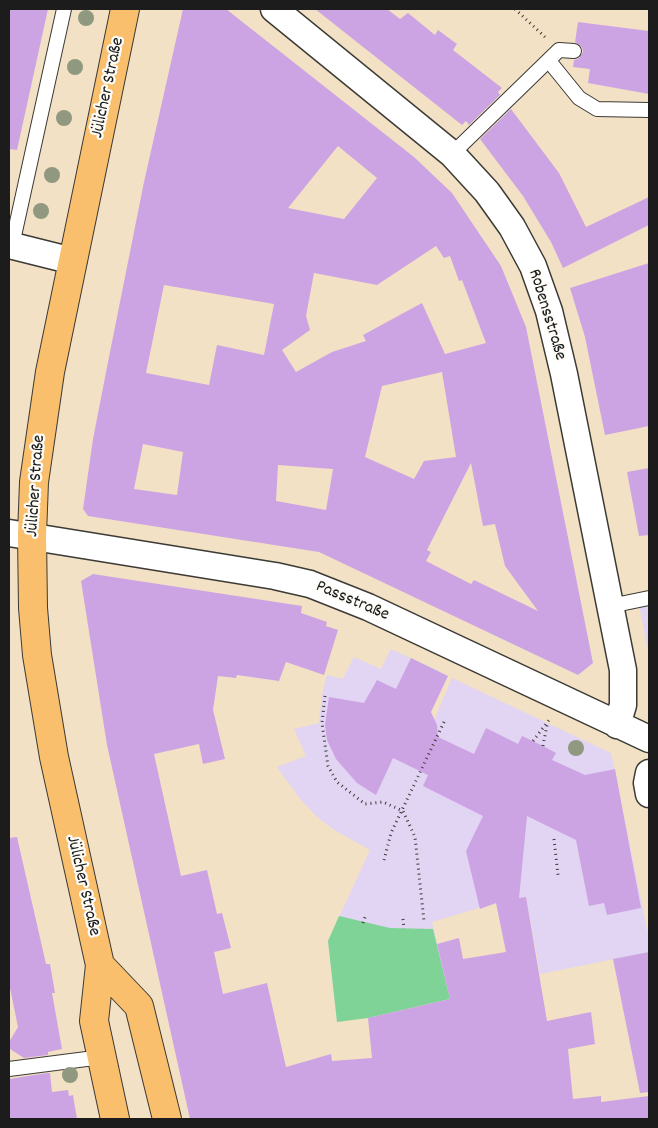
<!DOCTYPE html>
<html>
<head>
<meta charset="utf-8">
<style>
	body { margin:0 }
	#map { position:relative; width:658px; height:1128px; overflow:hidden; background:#f2e1c5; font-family:Dekko,sans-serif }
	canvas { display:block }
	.frame { position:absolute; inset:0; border:10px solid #1c1c1c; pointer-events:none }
</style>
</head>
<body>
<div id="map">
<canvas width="658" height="1128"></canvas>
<div class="frame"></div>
</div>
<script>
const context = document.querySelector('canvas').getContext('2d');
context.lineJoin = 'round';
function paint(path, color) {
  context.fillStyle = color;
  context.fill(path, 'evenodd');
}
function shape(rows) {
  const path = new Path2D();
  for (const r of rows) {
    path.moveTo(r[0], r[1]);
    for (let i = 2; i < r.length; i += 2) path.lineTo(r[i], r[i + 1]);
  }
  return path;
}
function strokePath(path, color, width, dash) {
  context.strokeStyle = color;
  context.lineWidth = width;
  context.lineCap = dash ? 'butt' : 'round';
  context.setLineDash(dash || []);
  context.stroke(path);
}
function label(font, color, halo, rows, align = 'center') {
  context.font = font + ' Dekko,sans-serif';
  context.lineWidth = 4.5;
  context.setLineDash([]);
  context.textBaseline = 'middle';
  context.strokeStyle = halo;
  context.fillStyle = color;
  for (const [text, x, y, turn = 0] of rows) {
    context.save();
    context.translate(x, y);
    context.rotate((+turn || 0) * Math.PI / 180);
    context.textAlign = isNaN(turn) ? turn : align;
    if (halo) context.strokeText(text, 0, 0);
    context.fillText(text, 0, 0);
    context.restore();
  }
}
paint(shape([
	[649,603,649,657,639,605],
	[391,649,448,676,428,717,434,720,452,678,611,753,649,939,649,952,540,974,526,897,496,903,432,922,450,999,337,1022,328,941,370,850,336,831,317,817,300,799,277,767,306,756,294,729,319,723,322,695,327,675,343,679,354,657,381,669]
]), '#e2d4f3');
paint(shape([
	[339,916,390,928,433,929,450,999,368,1018,337,1022,328,941]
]), '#7fd396');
paint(shape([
	[9,9,48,9,17,150,9,149],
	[183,9,226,9,414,157,452,193,501,266,526,327,593,663,578,675,319,552,88,516,83,509,93,439,109,357,144,182],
	[338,146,377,178,344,219,288,208],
	[436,246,444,258,450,256,459,281,462,280,486,343,445,354,422,303,363,335,366,341,332,352,296,372,282,350,310,330,306,316,314,273,377,285],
	[164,285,274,304,264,355,217,345,209,385,146,373],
	[442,372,456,457,424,461,414,479,365,457,382,386],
	[143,444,183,452,177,495,134,489],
	[471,463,483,526,495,524,505,566,538,611,474,580,471,584,426,561,431,552,427,550],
	[278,465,333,469,326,510,276,501],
	[315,9,387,9,400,19,408,13,435,35,438,30,457,44,453,50,502,88,498,92,500,95,469,125,466,121,462,125],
	[578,22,649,31,649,94,588,83,590,69,573,67,574,60,578,59,583,52,582,47,575,42],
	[511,109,559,173,586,227,649,197,649,225,563,268,551,242,523,196,480,139],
	[649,263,649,426,605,435,585,337,570,288],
	[649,468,649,535,639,536,627,472],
	[93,574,302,606,301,613,327,622,326,626,338,630,324,675,286,662,279,681,237,675,236,678,218,676,213,710,225,759,203,764,199,744,154,754,181,876,207,870,217,914,222,913,231,948,214,952,223,994,267,983,286,1067,331,1054,332,1061,372,1058,368,1018,450,999,437,944,459,938,463,959,506,952,496,903,480,909,466,851,483,816,423,786,428,775,393,758,376,795,357,783,336,759,327,740,325,725,329,697,364,703,377,680,396,689,411,658,448,676,431,712,437,725,438,737,474,754,486,728,518,744,522,736,543,746,556,753,552,760,585,775,615,769,641,908,607,915,604,903,589,906,576,840,527,816,519,898,526,897,547,1021,591,1012,595,1044,568,1049,573,1099,601,1096,601,1102,649,1096,649,1119,190,1119,107,745,81,581],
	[17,837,46,964,50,964,55,993,52,993,62,1049,48,1052,48,1055,24,1058,10,1049,9,1042,18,1027,9,983,9,838],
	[649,952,649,1092,640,1093,613,959],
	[47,1073,50,1073,52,1092,68,1090,69,1096,73,1095,77,1119,9,1119,9,1079]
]), '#cda4e3');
const service = shape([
	[549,61,579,98,597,109,649,110],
	[452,154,559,50,574,51],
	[12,245,64,9],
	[610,606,649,598],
	[9,1069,102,1057]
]);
const minor = shape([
	[274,9,452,154,487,192,512,227,533,266,549,311,564,374,623,670,623,705,617,725],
	[9,245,73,261],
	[9,533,275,576,310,584,368,607,649,739],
	[649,773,647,783,649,794]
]);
const primary = shape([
	[100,965,139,1006,167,1119],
	[115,1119,94,1021,100,965,54,757,37,655,33,608,32,535,34,482,50,372,125,9]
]);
strokePath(service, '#3c3a35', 16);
strokePath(minor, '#3c3a35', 29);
strokePath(primary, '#3c3a35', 30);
strokePath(shape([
	[515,9,545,37],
	[325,696,322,723,328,766,337,782,365,804,383,802,403,811,415,837,424,921],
	[533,741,549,720],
	[543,746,547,725],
	[554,839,558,875],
	[384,860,391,833,445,720],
	[403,919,404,929],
	[363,923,366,914]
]), '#3c3a35', 3, [1, 4]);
strokePath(service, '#fff', 14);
strokePath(minor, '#fff', 26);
strokePath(primary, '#f9bf6d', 28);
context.fillStyle = '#909880';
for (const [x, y] of [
	[86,18],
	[75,67],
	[64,118],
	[52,175],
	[41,211],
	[576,748],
	[70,1075]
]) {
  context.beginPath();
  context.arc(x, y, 8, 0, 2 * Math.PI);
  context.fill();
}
label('18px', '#1c1c1c', '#fdfcf7', [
	["Jülicher Straße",109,88,-78],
	["Robensstraße",546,315,73],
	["Jülicher Straße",37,486,-86],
	["Passstraße",352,602,23],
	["Jülicher Straße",82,886,77]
]);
</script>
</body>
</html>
